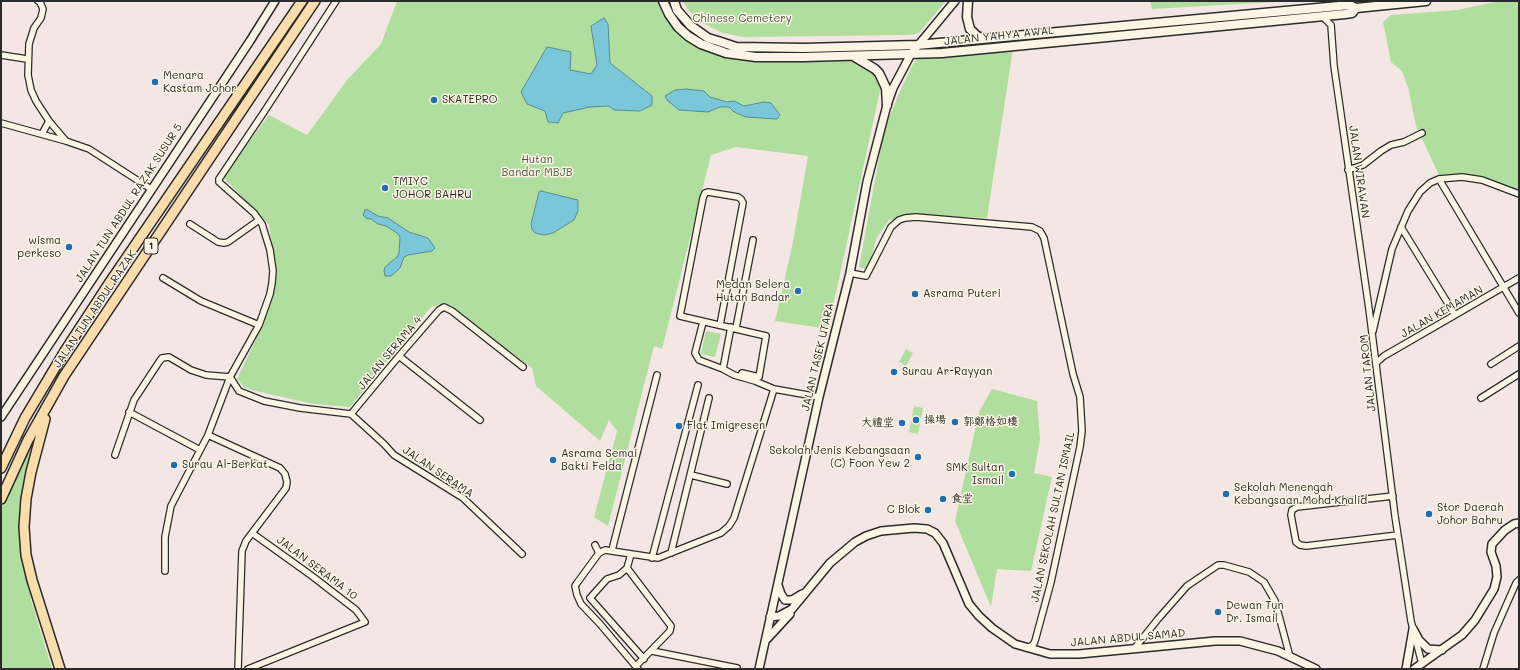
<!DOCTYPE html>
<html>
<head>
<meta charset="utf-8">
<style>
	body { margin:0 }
	#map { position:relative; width:1520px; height:670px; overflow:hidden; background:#f4e7e3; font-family:Mali,sans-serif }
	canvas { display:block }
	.frame { position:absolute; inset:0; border:2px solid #2b2b2b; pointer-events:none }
</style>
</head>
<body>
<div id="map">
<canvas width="1520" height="670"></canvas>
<div class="frame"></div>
</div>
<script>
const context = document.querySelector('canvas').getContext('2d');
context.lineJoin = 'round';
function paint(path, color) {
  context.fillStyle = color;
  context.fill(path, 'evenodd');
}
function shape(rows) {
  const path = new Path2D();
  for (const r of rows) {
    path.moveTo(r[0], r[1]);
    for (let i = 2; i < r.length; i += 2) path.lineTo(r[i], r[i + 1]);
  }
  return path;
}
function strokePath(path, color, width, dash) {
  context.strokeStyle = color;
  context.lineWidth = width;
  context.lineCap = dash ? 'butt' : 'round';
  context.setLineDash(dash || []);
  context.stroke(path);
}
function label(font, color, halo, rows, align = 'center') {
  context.font = font + ' Mali,"LXGW WenKai TC",sans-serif';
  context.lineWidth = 3;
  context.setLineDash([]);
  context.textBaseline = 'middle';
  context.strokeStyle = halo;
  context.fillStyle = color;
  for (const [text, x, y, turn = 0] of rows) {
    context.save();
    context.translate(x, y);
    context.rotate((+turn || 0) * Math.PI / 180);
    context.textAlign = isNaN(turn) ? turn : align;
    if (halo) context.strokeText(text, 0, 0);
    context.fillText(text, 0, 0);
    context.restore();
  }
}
paint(shape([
	[397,1,660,1,676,28,693,44,712,54,768,61,850,60,869,66,881,86,828,329,775,321,792,247,808,156,736,147,711,155,662,349,654,346,608,526,594,517,617,431,609,420,600,441,536,386,532,368,444,303,431,307,350,407,313,404,252,390,244,387,237,379,259,333,275,290,274,258,269,225,223,177,269,115,307,135,347,80,381,44],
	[682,1,946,1,919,33,911,35,743,37,723,33,704,24,690,12],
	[1150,1,1293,1,1152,9],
	[1500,1,1519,1,1519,192,1485,179,1457,174,1439,175,1416,126,1408,87,1402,71,1391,62,1383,22,1391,15,1457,10],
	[1013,49,987,218,915,215,889,220,876,239,869,270,859,267,884,131,900,91,913,64,920,56],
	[706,331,721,334,715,357,701,354],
	[906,349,913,353,906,366,899,362],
	[992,389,1037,401,1040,439,1034,473,1052,477,1031,571,997,569,991,607,955,521,979,412],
	[914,406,923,408,918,434,909,432],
	[37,427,28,469,24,526,31,600,52,669,1,669,1,504,19,459]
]), '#afde9e');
const water = shape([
	[604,18,608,24,610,63,652,96,652,105,640,111,614,110,609,106,590,107,563,113,558,123,548,122,545,111,527,104,521,92,547,47,571,52,570,70,591,74,597,65,591,26,604,18],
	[686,89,704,91,710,97,727,102,734,101,744,106,764,102,771,103,780,115,777,119,746,117,734,112,729,107,720,107,708,112,679,110,667,100,665,96,675,90,686,89],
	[541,191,578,200,578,211,574,220,553,233,544,235,535,233,532,229,531,224,539,192,541,191],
	[365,210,368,210,378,216,388,218,409,232,428,238,435,248,432,251,408,255,404,257,400,268,391,276,385,276,384,271,385,267,397,257,399,253,400,237,397,233,386,226,378,224,371,219,366,218,363,215,365,210]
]);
paint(water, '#7bc7da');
strokePath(water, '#5b8994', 1);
const minor = shape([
	[38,1,40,2,43,9,41,18,34,28,29,44,28,75,31,90,36,101,49,121,66,141],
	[1322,16,1331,25,1334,66,1369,309,1395,516,1411,621,1422,664],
	[1,55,27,59],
	[1,123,66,141,89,149,151,189],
	[42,134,49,121],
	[1348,170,1363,165,1381,151,1391,145,1404,142,1422,133],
	[1439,179,1519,313],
	[190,224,218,242,224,243,228,242,259,220],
	[1401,227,1455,315],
	[850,273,866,276,891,227,899,220,905,218,916,217,1032,227,1040,231,1044,238,1073,374,1080,397,1082,431,1080,447,1051,582,1035,641,1033,645,1027,648],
	[163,278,201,301,259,325],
	[728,283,744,286],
	[703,322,695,353,699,360,723,369,734,375,755,381,774,389,819,397],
	[720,325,743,203,741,199,738,197,708,192,705,193,703,198,680,316,766,336,759,377,742,373,741,377],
	[736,328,753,240],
	[1373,331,1392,249,1408,211,1420,192,1430,183,1439,179,1462,177,1482,180,1519,194],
	[399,356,480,420],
	[1376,363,1384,356,1519,278],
	[1491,364,1519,346],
	[723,369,731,327],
	[1481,398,1519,374],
	[129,412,200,450],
	[351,414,399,356,439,310,444,307,452,311,523,367],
	[208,435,280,468,285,474,287,482,286,488,246,541,242,551,238,669],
	[115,455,134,400,159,362,162,358,169,357,191,370,206,375,230,377,239,391,264,401,300,408,351,414,384,444,394,455,463,498,522,554],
	[691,475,727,484],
	[1393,496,1297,507,1292,510,1291,515,1296,542,1300,545,1306,546,1398,535],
	[595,545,599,553],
	[612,550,657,375],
	[671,553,709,398],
	[631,554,627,568,671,626,670,631,636,666],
	[652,558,698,385],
	[627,568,619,575,607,579,590,598,644,659],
	[165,571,165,537,171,506,208,435,230,377,259,325,270,294,272,283,273,271,270,250,262,224,254,213,219,182,219,179,264,112,336,1],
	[1134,649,1158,619,1187,586,1218,565,1224,565,1249,572,1264,582,1275,601,1290,657],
	[652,651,737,668],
	[248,669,365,622,356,610,312,576,252,533],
	[638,669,600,624,581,604,577,595,575,586,577,583,599,553,605,550,658,558,721,533,729,526,734,518,774,389],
	[1483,669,1494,633,1516,583,1519,580]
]);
const tertiary = shape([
	[1,417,250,41,275,1],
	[778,585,781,594,785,600,792,600,802,594],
	[770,617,779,616,792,609,830,563,855,542,866,536,881,531,914,528,927,529,935,533,943,543,969,604,979,616,992,628,1015,644,1050,654,1079,654,1215,641,1240,641,1278,651,1316,669],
	[1413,629,1419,640,1428,649,1442,650],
	[767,639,790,614],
	[759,669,819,397,850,273,867,182,887,105,893,88,911,54,955,1],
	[1406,669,1413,629],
	[1414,669,1462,635,1475,620,1494,589,1497,577,1496,566,1491,552,1492,544,1505,530,1514,524,1519,523]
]);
const secondary = shape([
	[663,1,669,14,678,27,688,36,701,44,726,53,756,57,804,57,942,53,1345,14,1352,13,1356,8],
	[674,1,677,10,691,26,708,38,718,41,736,47,804,48,917,45,1350,5,1356,8,1426,1],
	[968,1,967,17,970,29,977,36,984,38],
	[855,57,875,69,879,73,886,88,887,105]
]);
const trunk = shape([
	[45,419,31,472,26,499,24,527,26,555,32,580,60,669],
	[1,468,25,418,65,351,110,282,302,1],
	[1,499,28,440,64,376,315,1]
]);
strokePath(minor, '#2b2b2b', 8);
strokePath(tertiary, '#2b2b2b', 10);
strokePath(secondary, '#2b2b2b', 11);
strokePath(trunk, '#2b2b2b', 12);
strokePath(minor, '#fcf5e5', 5.5);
strokePath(tertiary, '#fcf5e5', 7);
strokePath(secondary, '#fcf5e5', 8);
strokePath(trunk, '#faddab', 9);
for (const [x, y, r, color] of [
	[155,82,4,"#1f6fb2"],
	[434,100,4,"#1f6fb2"],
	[385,188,4,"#1f6fb2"],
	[69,247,4,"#1f6fb2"],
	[798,291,4,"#1f6fb2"],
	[915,294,4,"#1f6fb2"],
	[894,372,4,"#1f6fb2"],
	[916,420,4,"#1f6fb2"],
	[955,422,4,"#1f6fb2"],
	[902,423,4,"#1f6fb2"],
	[679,426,4,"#1f6fb2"],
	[918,457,4,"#1f6fb2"],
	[553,460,4,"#1f6fb2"],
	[174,465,4,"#1f6fb2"],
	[1012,474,4,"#1f6fb2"],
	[1226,494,4,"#1f6fb2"],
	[943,499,4,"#1f6fb2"],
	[928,510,4,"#1f6fb2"],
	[1429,514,4,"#1f6fb2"],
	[1218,612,4,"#1f6fb2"]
]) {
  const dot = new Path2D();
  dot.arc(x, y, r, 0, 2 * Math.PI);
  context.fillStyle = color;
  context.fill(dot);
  strokePath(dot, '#fcf5e5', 1.5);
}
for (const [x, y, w] of [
	[151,246,14]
]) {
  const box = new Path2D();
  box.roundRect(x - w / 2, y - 8, w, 16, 3);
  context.fillStyle = '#fcf5e5';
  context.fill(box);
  strokePath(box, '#2b2b2b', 1);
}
label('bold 10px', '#2b2b2b', null, [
	["1",151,246]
]);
label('11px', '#4c5848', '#fcf5e5', [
	["Chinese Cemetery",742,19],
	["Hutan",537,160],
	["Bandar MBJB",537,173]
]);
label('11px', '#2b2b2b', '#fcf5e5', [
	["JALAN YAHYA AWAL",999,36,-6],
	["JALAN WIRAWAN",1359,172,82],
	["JALAN TUN ABDUL RAZAK SUSUR 5",129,203,-57],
	["JALAN TUN ABDUL RAZAK",95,309,-56],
	["JALAN KEMAMAN",1442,312,-30],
	["JALAN SERAMA 4",390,353,-50],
	["JALAN TASEK UTARA",818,357,-77],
	["JALAN TAROM",1368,373,-96],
	["JALAN SERAMA",438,472,34],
	["JALAN SEKOLAH SULTAN ISMAIL",1053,517,-78],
	["JALAN SERAMA 10",317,568,37],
	["JALAN ABDUL SAMAD",1128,638,-5]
]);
label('11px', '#2b2b2b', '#fcf5e5', [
	["Menara",163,76],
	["Kastam Johor",163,89],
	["SKATEPRO",442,100],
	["TMIYC",393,182],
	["JOHOR BAHRU",393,195],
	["wisma",61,241,"right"],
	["perkeso",61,254,"right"],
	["Medan Selera",790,285,"right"],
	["Hutan Bandar",790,298,"right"],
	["Asrama Puteri",923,294],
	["Surau Ar-Rayyan",902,372],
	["操場",924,420],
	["郭鄭格如樓",963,422],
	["大禮堂",894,423,"right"],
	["Flat Imigresen",687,426],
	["Sekolah Jenis Kebangsaan",910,451,"right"],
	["(C) Foon Yew 2",910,464,"right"],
	["Asrama Semai",561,454],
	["Bakti Felda",561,467],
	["Surau Al-Berkat",182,465],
	["SMK Sultan",1004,468,"right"],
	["Ismail",1004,481,"right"],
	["Sekolah Menengah",1234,488],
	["Kebangsaan Mohd Khalid",1234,501],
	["食堂",951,499],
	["Stor Daerah",1437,508],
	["Johor Bahru",1437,521],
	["C Blok",920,510,"right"],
	["Dewan Tun",1226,606],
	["Dr. Ismail",1226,619]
], 'left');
</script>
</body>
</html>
